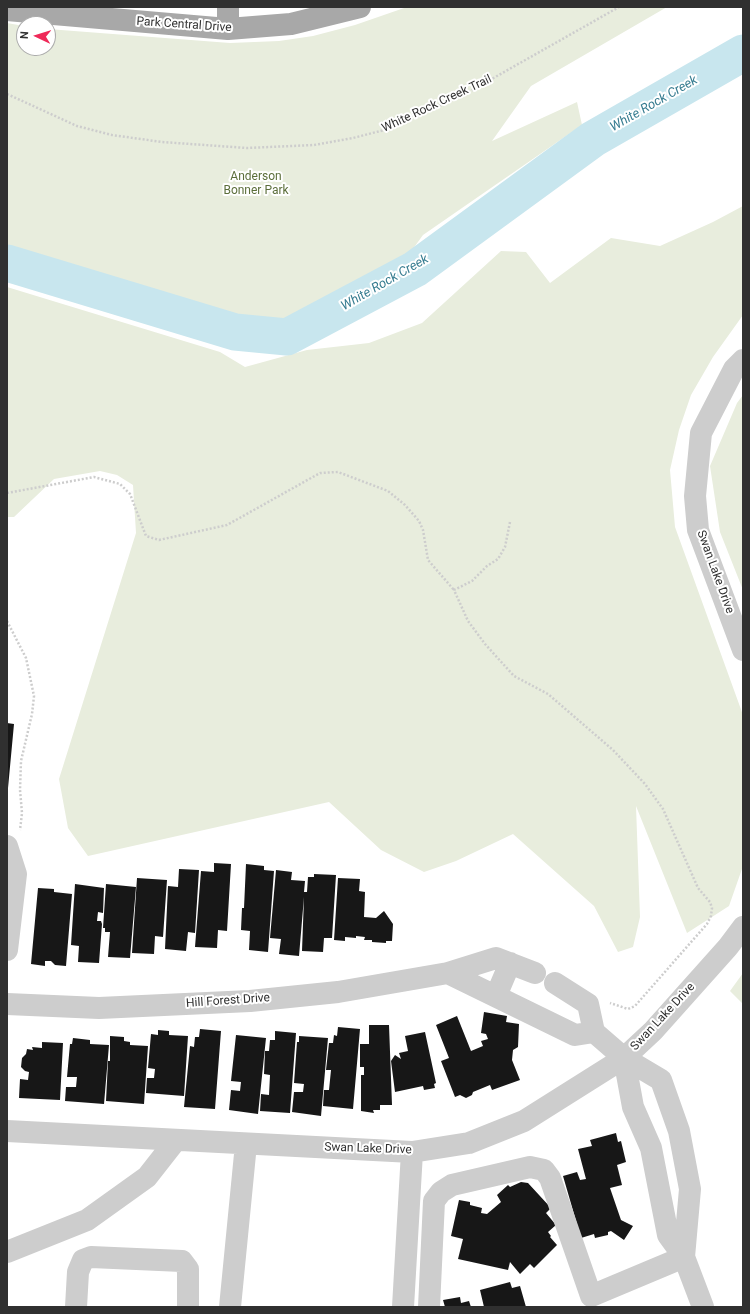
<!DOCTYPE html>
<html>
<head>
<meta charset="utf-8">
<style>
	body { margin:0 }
	#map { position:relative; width:750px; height:1314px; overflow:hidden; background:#fff; font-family:Roboto,sans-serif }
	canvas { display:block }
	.frame { position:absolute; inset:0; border:8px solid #303030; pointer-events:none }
	.north { position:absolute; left:16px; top:16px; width:40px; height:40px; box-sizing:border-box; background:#fff; border:1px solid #acacac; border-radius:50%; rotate:274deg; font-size:11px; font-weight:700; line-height:16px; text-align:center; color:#303030 }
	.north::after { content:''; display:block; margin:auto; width:14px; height:18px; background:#ef2959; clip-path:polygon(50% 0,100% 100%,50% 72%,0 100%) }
</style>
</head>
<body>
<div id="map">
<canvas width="750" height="1314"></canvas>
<div class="frame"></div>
<div class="north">N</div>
</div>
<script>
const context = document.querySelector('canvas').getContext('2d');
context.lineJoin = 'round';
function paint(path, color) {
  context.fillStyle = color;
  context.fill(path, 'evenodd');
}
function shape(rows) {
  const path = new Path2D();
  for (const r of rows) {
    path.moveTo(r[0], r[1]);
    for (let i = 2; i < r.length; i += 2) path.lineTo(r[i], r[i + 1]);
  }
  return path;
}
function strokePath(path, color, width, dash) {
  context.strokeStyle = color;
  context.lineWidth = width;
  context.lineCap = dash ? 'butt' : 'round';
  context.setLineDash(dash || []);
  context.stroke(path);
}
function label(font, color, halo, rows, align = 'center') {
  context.font = font + ' Roboto,sans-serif';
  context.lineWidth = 4;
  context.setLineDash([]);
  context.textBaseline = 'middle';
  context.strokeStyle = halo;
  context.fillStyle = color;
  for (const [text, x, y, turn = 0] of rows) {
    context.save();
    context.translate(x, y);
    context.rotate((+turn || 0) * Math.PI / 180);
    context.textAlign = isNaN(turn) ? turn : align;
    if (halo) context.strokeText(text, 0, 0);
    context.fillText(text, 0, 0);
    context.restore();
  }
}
paint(shape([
	[407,7,667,7,531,86,492,141,577,102,582,125,423,235,402,264,285,331,230,325,7,258,7,23,24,26,24,48,48,48,48,29,230,43,279,41,313,36,355,25],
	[743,206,743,315,713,357,691,395,679,430,670,470,675,527,743,715,743,866,729,906,687,933,636,806,640,917,633,947,618,952,594,906,513,834,456,861,424,872,381,850,329,802,88,856,68,828,59,779,136,533,133,485,117,475,100,471,54,479,14,517,7,517,7,287,220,352,245,367,307,350,369,343,422,323,501,251,526,252,550,283,611,238,660,246,713,222],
	[743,395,743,590,720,532,710,466,737,403],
	[743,973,743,1004,730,991]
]), '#e8eddd');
strokePath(shape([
	[7,263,235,332,287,337,415,269,593,139,743,53]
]), '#c8e6ee', 37);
paint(shape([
	[7,723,14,724,8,788,7,788],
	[214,863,231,864,227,931,218,930,217,948,195,947,201,871,214,872],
	[246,864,264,866,264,870,274,871,268,952,249,950,250,931,241,930,242,908,244,908],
	[179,869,199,870,195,933,188,932,186,951,165,949,168,886,178,887],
	[276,870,292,872,291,880,305,881,304,892,307,892,308,877,314,877,314,874,336,875,332,938,324,938,323,952,302,951,304,897,299,956,279,954,281,939,270,938],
	[137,878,167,880,163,937,155,936,154,954,132,953],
	[338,878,360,879,359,891,365,892,364,917,376,918,384,911,393,924,392,941,386,941,386,943,372,942,372,940,364,940,365,937,356,936,356,938,345,937,345,941,334,940],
	[75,884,104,888,103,913,98,912,97,921,101,921,102,924,99,963,78,962,79,946,71,945],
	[106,884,136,887,130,958,108,957,110,932,105,932,105,928,103,928],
	[38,888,54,889,54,892,72,894,66,966,55,965,51,961,45,961,45,966,31,964],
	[484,1012,507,1016,506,1022,519,1024,518,1047,513,1050,512,1060,520,1080,492,1090,490,1085,473,1092,472,1095,466,1098,460,1095,455,1097,441,1061,449,1058,436,1025,457,1016,471,1051,483,1046,481,1041,488,1039,486,1034,481,1033],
	[369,1025,389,1025,392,1105,380,1105,380,1110,373,1110,374,1113,361,1111,361,1075,364,1075,364,1067,360,1067,360,1044,369,1044],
	[338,1027,360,1029,353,1109,323,1106,324,1090,329,1090,331,1070,326,1070,329,1043,333,1043,334,1035,337,1036],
	[200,1029,221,1031,215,1109,184,1107,190,1046,194,1047,195,1037,199,1037],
	[158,1030,169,1031,169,1035,188,1036,184,1096,146,1093,147,1078,154,1078,155,1069,148,1068,151,1034,158,1035],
	[275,1031,296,1033,290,1113,260,1111,261,1094,269,1095,270,1075,264,1074,265,1051,269,1051,270,1040,275,1040],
	[425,1032,436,1083,434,1084,435,1088,424,1090,423,1086,395,1092,391,1061,395,1055,401,1059,399,1053,408,1051,405,1036],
	[236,1035,266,1038,258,1114,229,1110,231,1090,240,1091,241,1082,231,1081],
	[110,1036,124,1037,124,1041,130,1042,130,1045,148,1046,144,1104,106,1101,108,1061,110,1061],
	[299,1036,328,1038,321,1116,292,1112,294,1092,303,1092,304,1084,294,1083,297,1042,299,1042],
	[73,1038,90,1040,90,1044,109,1045,104,1104,65,1101,66,1087,76,1087,77,1077,67,1077,70,1044,72,1044],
	[42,1042,63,1043,60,1100,19,1098,20,1079,28,1080,29,1072,25,1071,21,1067,22,1058,26,1054,27,1049,33,1050,32,1047,42,1048],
	[616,1133,618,1142,621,1141,626,1162,617,1165,622,1185,610,1188,621,1220,633,1226,624,1240,611,1231,608,1232,608,1235,595,1238,594,1234,581,1238,563,1176,577,1172,580,1180,586,1179,578,1149,592,1146,590,1140],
	[521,1182,528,1183,551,1208,546,1213,556,1225,548,1232,551,1236,550,1237,557,1245,534,1268,530,1264,520,1274,510,1262,508,1270,458,1259,463,1239,451,1236,459,1200,470,1202,470,1205,482,1208,481,1213,487,1214,501,1202,497,1195,508,1185,510,1187],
	[510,1282,512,1288,520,1286,526,1307,484,1307,480,1290],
	[460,1297,461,1303,469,1301,471,1307,445,1307,443,1300]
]), '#171717');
strokePath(shape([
	[7,94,77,126,112,135,162,142,247,148,314,145,353,138,392,128,467,93,619,7],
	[7,493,94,477,120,484,130,494,146,536,159,540,227,525,320,473,338,472,388,491,405,505,419,521,423,530,428,560,454,590],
	[510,522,505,547,498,559,487,566,472,581,454,590,468,621,485,644,514,676,548,694,613,750,645,784,663,809,698,888,710,902,712,908,711,916,707,924,635,1006,628,1009,610,1003],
	[7,621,26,658,34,696,32,714,21,761,20,790,22,813,20,830]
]), '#cdcdcd', 2.5, [2, 2]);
strokePath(shape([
	[743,360,734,369,701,433,695,496,698,530,743,650],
	[7,846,16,874,7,950],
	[448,973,575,1035,594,1032],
	[555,983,588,1004,594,1032,624,1058,661,1080,679,1131,690,1189,684,1257,703,1307],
	[496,996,510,963],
	[7,1004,99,1008,250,1001,338,992,448,973,496,958,535,973],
	[624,1058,633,1107,651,1148,668,1235,684,1257],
	[7,1131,412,1152,469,1143,524,1121,624,1058,653,1031,728,947,743,927],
	[7,1252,87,1220,147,1177,176,1140],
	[76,1307,78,1272,83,1260,91,1257,182,1261,188,1269,188,1307],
	[230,1307,246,1144],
	[403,1307,412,1152],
	[429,1307,434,1201,441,1192,452,1185,530,1167,544,1170,550,1178,591,1296,684,1257]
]), '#cdcdcd', 22);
strokePath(shape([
	[228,7,228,29],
	[7,10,228,29,291,24,360,7]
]), '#a8a8a8', 22);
label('12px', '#303030', '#fff', [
	["Park Central Drive",184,25,4],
	["White Rock Creek Trail",437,104,-25],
	["Swan Lake Drive",715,572,70],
	["Hill Forest Drive",228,1001,-4],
	["Swan Lake Drive",663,1017,-47],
	["Swan Lake Drive",368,1149,2]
]);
label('12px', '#5b6e3a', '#fff', [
	["Anderson",256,177],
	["Bonner Park",256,191]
]);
label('italic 13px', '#367c90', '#fff', [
	["White Rock Creek",654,104,-30],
	["White Rock Creek",385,283,-30]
]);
</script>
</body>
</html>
